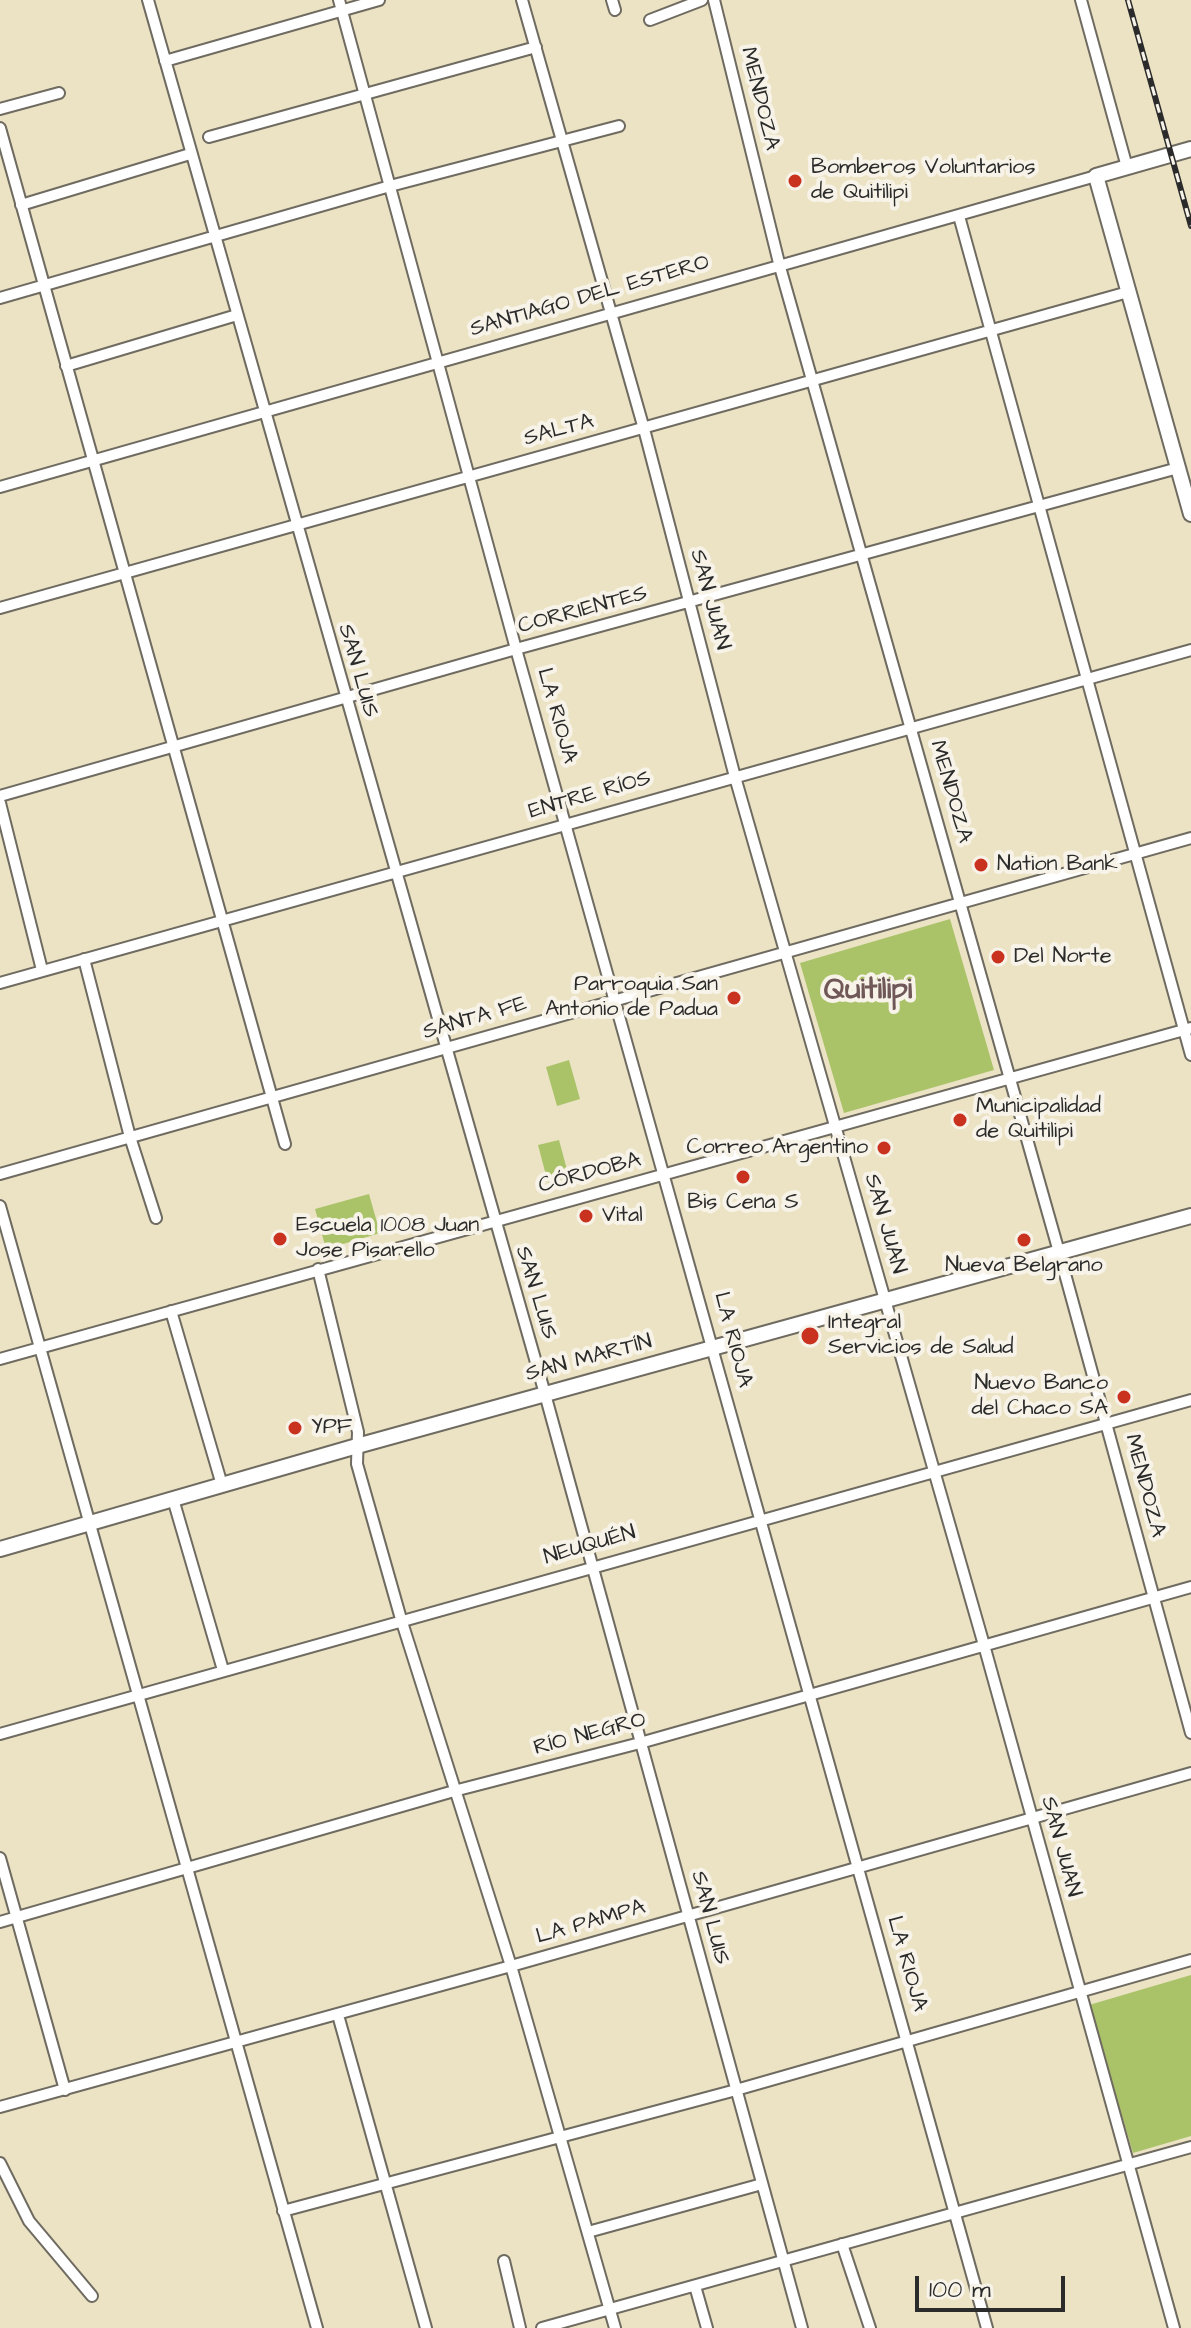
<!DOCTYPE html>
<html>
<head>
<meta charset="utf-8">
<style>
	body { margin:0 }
	#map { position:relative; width:1191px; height:2328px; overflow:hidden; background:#ece3c5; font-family:"Architects Daughter",sans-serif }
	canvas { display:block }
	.scale { position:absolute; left:915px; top:2276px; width:150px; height:36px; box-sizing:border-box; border:4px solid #2b2b2b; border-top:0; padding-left:10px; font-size:24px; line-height:28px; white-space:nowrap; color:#2b2b2b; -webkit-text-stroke:6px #f7f3e8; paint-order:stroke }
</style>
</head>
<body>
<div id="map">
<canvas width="1191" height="2328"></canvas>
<div class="scale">100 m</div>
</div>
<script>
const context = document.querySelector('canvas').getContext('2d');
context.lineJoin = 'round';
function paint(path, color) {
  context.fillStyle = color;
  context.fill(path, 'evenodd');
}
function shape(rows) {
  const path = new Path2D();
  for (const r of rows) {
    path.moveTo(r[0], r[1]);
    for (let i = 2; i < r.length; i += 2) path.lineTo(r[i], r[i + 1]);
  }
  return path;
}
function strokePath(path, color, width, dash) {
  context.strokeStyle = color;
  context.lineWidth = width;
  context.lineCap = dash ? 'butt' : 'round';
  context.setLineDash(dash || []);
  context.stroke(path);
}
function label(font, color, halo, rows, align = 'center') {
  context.font = font + ' "Architects Daughter",sans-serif';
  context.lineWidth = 8;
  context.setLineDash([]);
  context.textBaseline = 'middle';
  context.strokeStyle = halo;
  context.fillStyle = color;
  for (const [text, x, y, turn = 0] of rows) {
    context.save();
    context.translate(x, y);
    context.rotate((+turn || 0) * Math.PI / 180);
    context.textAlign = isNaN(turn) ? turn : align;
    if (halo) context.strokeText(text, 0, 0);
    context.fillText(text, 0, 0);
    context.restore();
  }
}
paint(shape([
	[950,919,994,1070,844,1113,800,963],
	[569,1060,580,1099,557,1106,546,1067],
	[559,1140,569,1177,548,1183,538,1145],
	[369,1194,380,1233,326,1249,315,1209],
	[1191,1975,1191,2136,1133,2153,1089,2005]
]), '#aac369');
const street = shape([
	[148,0,545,1394,802,2328],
	[339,0,516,649,987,2328],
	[522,0,644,429,735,777,984,1645,1174,2328],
	[612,0,615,10],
	[714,0,780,267,1059,1252,1191,1733],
	[1081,0,1127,167],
	[650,20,702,0],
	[165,61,379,0],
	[0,109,59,93],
	[0,128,285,1144],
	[209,137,536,47],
	[21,205,190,154],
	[959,216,1191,1055],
	[0,298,390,186,619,126],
	[66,366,237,315],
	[0,487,1096,176],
	[0,608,1128,292],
	[0,796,516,649,1178,468],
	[0,803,42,970],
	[84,959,130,1137,156,1218],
	[0,983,1191,650],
	[0,1174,1191,838],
	[0,1206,317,2328],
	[318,1269,358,1432,357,1464,401,1619,511,1966,615,2328],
	[171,1311,222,1485],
	[0,1359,1191,1028],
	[173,1499,223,1670],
	[0,1734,1191,1400],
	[0,1858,65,2090],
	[0,1922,454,1791,640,1743,1191,1587],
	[338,2015,426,2328],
	[0,2107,511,1966,1191,1773],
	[0,2163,29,2221,92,2296],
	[283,2211,736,2090,1191,1960],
	[588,2232,762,2184],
	[842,2244,870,2328],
	[504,2261,520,2328],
	[695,2286,707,2328],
	[542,2328,1191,2147]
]);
const secondary = shape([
	[1191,149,1096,176,1191,514],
	[0,1549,357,1446,1191,1216]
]);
strokePath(street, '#6f6b61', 14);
strokePath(secondary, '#6f6b61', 18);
strokePath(street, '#fff', 10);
strokePath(secondary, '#fff', 14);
const rail = shape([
	[1128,0,1191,226]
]);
strokePath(rail, '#2b2b2b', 6);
strokePath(rail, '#f7f3e8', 3, [9]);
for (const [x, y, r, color] of [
	[795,181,8,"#c8321e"],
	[981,865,8,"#c8321e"],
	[998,957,8,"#c8321e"],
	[734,998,8,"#c8321e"],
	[960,1120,8,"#c8321e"],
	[884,1148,8,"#c8321e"],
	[743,1177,8,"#c8321e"],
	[586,1216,8,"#c8321e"],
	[280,1239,8,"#c8321e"],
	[1024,1240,8,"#c8321e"],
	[810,1336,10,"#c8321e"],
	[1124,1397,8,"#c8321e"],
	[295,1428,8,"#c8321e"]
]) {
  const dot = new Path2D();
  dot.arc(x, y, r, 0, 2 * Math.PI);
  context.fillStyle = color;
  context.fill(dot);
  strokePath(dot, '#f7f3e8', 3);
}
label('22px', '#2b2b2b', '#f7f3e8', [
	["MENDOZA",759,99,76],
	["SANTIAGO DEL ESTERO",590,297,-16],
	["SALTA",559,431,-15],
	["SAN JUAN",709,600,75],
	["CORRIENTES",583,611,-15],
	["SAN LUIS",357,671,74],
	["LA RIOJA",556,716,74],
	["MENDOZA",950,792,74],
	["ENTRE RÍOS",590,796,-16],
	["SANTA FE",475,1019,-16],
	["CÓRDOBA",590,1174,-15],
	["SAN JUAN",884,1224,74],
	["SAN LUIS",535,1293,73],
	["LA RIOJA",732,1340,75],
	["SAN MARTÍN",589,1359,-15],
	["MENDOZA",1144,1486,75],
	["NEUQUÉN",590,1546,-16],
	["RÍO NEGRO",590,1735,-15],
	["SAN JUAN",1060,1847,75],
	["SAN LUIS",709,1918,75],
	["LA PAMPA",591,1923,-16],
	["LA RIOJA",906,1964,74]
]);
label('22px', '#2b2b2b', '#f7f3e8', [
	["Bomberos Voluntarios",811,168],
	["de Quitilipi",811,193],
	["Nation Bank",997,865],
	["Del Norte",1014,957],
	["Parroquia San",718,985,"right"],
	["Antonio de Padua",718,1010,"right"],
	["Municipalidad",976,1107],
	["de Quitilipi",976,1132],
	["Correo Argentino",868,1148,"right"],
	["Bis Cena S",743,1203,"center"],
	["Vital",602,1216],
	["Escuela 1008 Juan",296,1226],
	["Jose Pisarello",296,1251],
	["Nueva Belgrano",1024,1266,"center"],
	["Integral",828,1323],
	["Servicios de Salud",828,1348],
	["Nuevo Banco",1108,1384,"right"],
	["del Chaco SA",1108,1409,"right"],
	["YPF",311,1428]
], 'left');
label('bold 30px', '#6f5857', '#f7f3e8', [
	["Quitilipi",868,992]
]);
</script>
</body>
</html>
